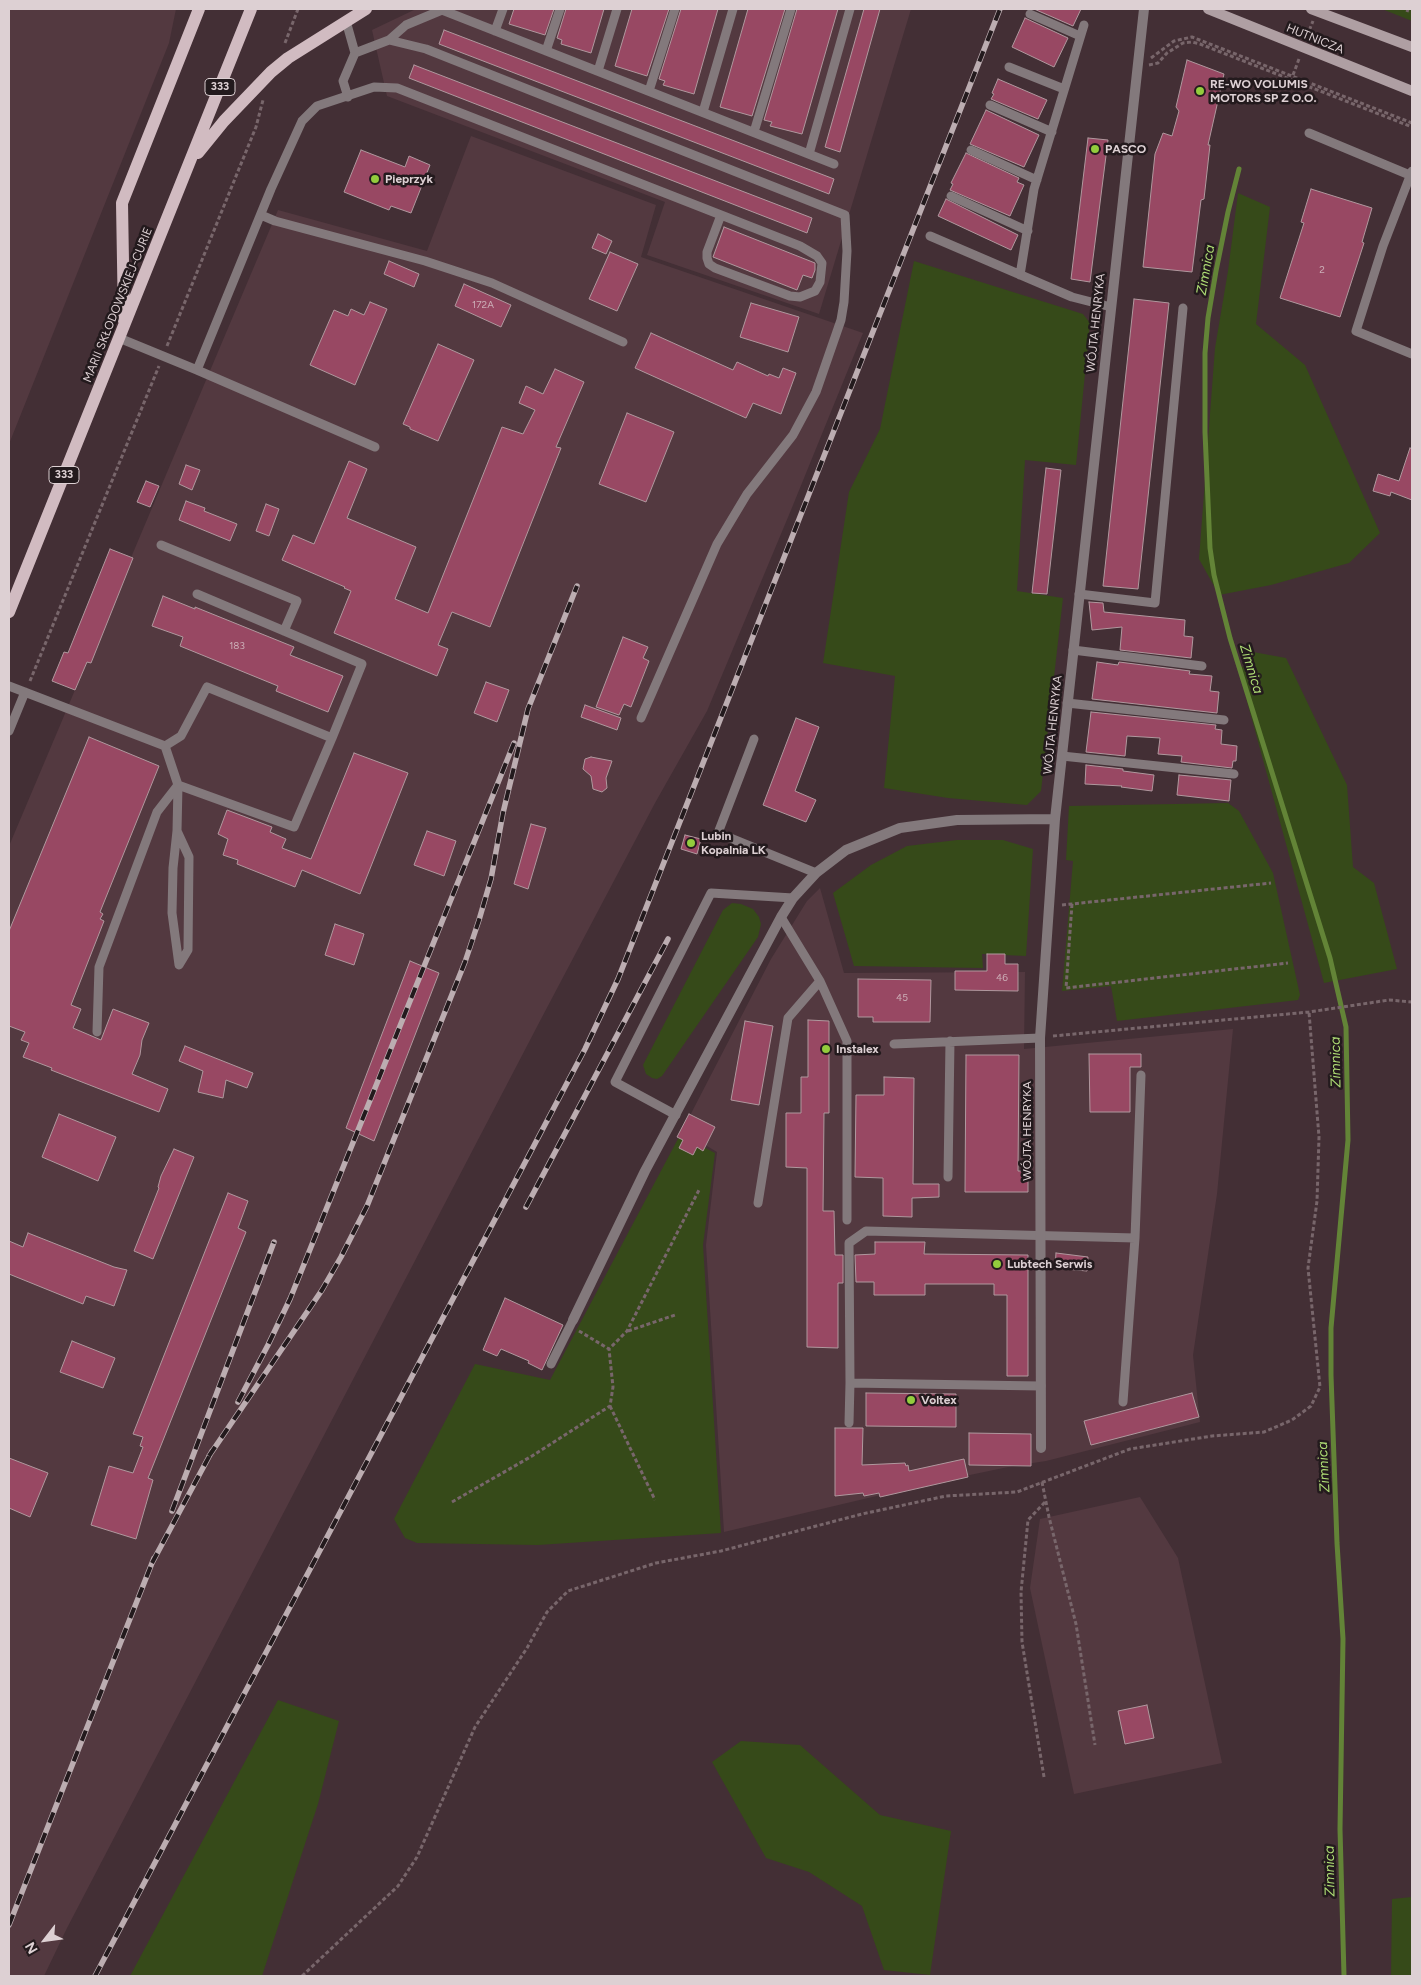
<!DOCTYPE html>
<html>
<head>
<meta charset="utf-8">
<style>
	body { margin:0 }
	#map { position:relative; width:1421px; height:1985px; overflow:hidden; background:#432f35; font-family:Figtree,sans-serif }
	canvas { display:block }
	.frame { position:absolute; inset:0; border:10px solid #ddd0d3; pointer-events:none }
	.north { position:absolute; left:20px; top:1915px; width:50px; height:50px; -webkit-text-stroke:4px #231a1d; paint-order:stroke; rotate:240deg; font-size:14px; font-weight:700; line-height:20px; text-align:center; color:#ddd0d3 }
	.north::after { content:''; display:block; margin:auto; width:18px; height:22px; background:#ddd0d3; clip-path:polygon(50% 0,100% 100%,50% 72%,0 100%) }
</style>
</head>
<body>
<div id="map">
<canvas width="1421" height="1985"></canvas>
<div class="frame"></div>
<div class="north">N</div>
</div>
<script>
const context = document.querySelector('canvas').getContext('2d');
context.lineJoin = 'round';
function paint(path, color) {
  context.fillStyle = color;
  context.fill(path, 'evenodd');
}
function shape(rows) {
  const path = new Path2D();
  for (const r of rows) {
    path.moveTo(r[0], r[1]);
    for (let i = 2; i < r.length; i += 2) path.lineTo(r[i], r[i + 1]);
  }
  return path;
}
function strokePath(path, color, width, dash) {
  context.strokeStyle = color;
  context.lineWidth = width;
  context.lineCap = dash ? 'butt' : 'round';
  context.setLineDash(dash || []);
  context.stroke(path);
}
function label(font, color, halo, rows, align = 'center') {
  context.font = font + ' Figtree,sans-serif';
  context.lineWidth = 5;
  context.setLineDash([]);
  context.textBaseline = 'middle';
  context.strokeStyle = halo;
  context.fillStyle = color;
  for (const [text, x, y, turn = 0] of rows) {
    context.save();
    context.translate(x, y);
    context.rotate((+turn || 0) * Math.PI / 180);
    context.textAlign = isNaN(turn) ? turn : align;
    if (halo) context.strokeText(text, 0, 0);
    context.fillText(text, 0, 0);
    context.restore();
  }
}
paint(shape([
	[9,9,176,9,169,43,9,444],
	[416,9,911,9,819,314,647,255,665,202,387,96,372,30],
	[471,136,656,205,641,257,863,333,791,510,707,711,655,803,541,1019,67,1928,44,1976,9,1976,9,846,278,210,427,251],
	[820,888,844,973,1025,972,1024,1049,1233,1029,1217,1194,1193,1355,1200,1422,1046,1461,1013,1466,936,1482,724,1532,706,1245,717,1152,682,1131,771,959,807,901],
	[1140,1497,1178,1558,1222,1763,1074,1794,1030,1588,1040,1519]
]), '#533940');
paint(shape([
	[1382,9,1412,9,1412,21],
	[1238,193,1270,207,1256,324,1305,365,1380,533,1349,563,1271,585,1219,595,1199,559,1215,348,1228,271],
	[914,261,1083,314,1090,323,1076,465,1025,460,1017,591,1063,598,1041,791,1027,805,948,798,884,788,895,676,823,663,849,492,880,429],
	[1253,652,1286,658,1347,785,1353,867,1374,883,1397,969,1324,983,1239,672],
	[1228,803,1239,811,1273,873,1300,995,1298,1000,1117,1021,1111,986,1062,991,1073,861,1066,860,1069,806],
	[957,840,1003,840,1033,849,1026,956,982,954,983,968,854,966,833,893,871,865,907,846],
	[732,903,741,904,753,909,759,917,761,924,758,937,662,1076,657,1079,652,1078,646,1074,643,1065,723,910],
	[680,1135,715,1153,703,1245,721,1533,538,1545,417,1543,405,1538,394,1519,475,1364,550,1380],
	[278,1700,339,1721,318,1804,262,1976,130,1976],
	[741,1741,800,1745,880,1815,951,1831,930,1975,884,1970,862,1906,809,1872,766,1858,712,1762],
	[1412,1897,1412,1976,1391,1976,1392,1899]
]), '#364a19');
strokePath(shape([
	[1239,169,1228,212,1216,271,1208,318,1205,353,1205,432,1210,548,1214,575,1230,638,1330,958,1346,1027,1348,1140,1331,1328,1331,1375,1337,1543,1343,1639,1340,1829,1344,1976]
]), '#638437', 5);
const building = shape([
	[514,9,554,9,545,35,509,24,514,9],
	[566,9,604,9,591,53,561,44,562,40,557,38,566,9],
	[632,9,669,9,647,76,615,66,632,9],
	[681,9,718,9,694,94,663,85,665,81,659,79,681,9],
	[748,9,785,9,752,116,720,107,748,9],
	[797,9,838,9,802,134,770,126,772,122,764,120,797,9],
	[864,9,880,9,840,152,825,147,864,9],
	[1034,9,1081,9,1073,26,1034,9],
	[1025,18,1068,38,1054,67,1012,47,1025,18],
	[444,30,834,179,829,194,439,44,444,30],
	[1187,60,1224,74,1208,145,1210,145,1204,199,1201,200,1192,272,1143,267,1155,154,1163,133,1172,136,1179,111,1176,107,1187,60],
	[414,65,812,218,807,233,409,78,414,65],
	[998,79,1047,100,1038,119,991,99,994,94,992,93,998,79],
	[986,110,1039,135,1024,167,970,144,986,110],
	[1088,138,1108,140,1090,282,1071,279,1088,138],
	[361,150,405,167,409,156,430,165,411,213,391,206,389,210,344,192,361,150],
	[966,153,1019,178,1017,182,1024,185,1010,216,950,190,953,184,951,183,966,153],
	[1311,189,1372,208,1362,242,1364,243,1340,317,1280,298,1304,223,1301,222,1311,189],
	[946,199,1018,235,1011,250,938,216,946,199],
	[724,227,815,263,815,270,812,278,803,275,797,290,713,257,724,227],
	[598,234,612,241,606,254,592,248,598,234],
	[610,252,638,264,617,311,589,299,610,252],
	[389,261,419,274,414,287,384,274,389,261],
	[464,284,511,305,501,327,455,306,464,284],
	[1134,299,1169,303,1138,589,1103,586,1134,299],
	[370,302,387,309,355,385,310,365,334,310,348,316,351,309,364,315,370,302],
	[751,303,799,317,788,352,740,337,751,303],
	[651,333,733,370,737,362,768,376,769,374,779,378,783,368,796,373,781,414,753,403,746,418,635,368,651,333],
	[438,344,474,360,438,441,410,429,410,427,403,424,438,344],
	[555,369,584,382,556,447,561,448,490,627,452,612,438,645,448,649,437,676,334,633,351,591,344,588,345,587,282,560,293,535,314,544,349,461,367,469,347,518,416,547,395,599,428,613,502,427,523,434,535,410,519,403,526,386,543,394,555,369],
	[627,413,674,432,646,502,599,484,627,413],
	[1410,448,1412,449,1412,500,1391,492,1390,496,1373,491,1378,474,1399,481,1410,448],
	[186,465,200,470,192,490,179,484,186,465],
	[1046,468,1061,470,1047,594,1032,593,1046,468],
	[146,481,159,486,150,507,137,502,146,481],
	[186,501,205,508,204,511,237,524,230,541,179,520,186,501],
	[266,504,279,509,269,536,256,531,266,504],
	[110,549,133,558,91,663,87,662,75,690,52,681,64,652,68,653,110,549],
	[163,596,195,609,195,607,294,647,290,655,343,676,328,712,276,691,278,686,180,646,183,637,152,626,163,596],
	[1089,602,1103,603,1104,612,1185,620,1184,636,1193,637,1191,658,1120,650,1122,627,1092,630,1089,602],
	[623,637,648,647,643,658,649,661,631,707,624,704,619,715,596,707,623,637],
	[1097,662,1118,665,1119,662,1190,671,1189,674,1212,676,1210,691,1219,692,1217,713,1092,699,1097,662],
	[486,682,509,690,497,722,474,713,486,682],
	[585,705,621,718,617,730,581,717,585,705],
	[1091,712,1216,725,1215,729,1222,730,1221,744,1237,746,1236,761,1233,761,1232,768,1181,762,1182,756,1158,754,1160,738,1127,736,1125,756,1086,752,1091,712],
	[796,718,819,727,795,791,816,800,806,822,763,805,796,718],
	[89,737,159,766,100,912,103,914,100,919,104,921,71,1005,81,1009,73,1028,101,1040,113,1009,149,1023,142,1040,140,1055,132,1074,168,1089,159,1112,51,1070,52,1068,23,1057,29,1043,21,1040,25,1032,9,1026,9,931,89,737],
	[354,753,408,773,360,894,302,870,295,887,237,864,238,860,223,855,228,839,218,834,227,810,272,827,270,832,286,839,282,848,311,859,354,753],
	[591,757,612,761,606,778,607,788,602,792,593,789,591,776,583,769,585,759,591,757],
	[1086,765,1123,769,1123,771,1154,775,1152,791,1121,787,1122,786,1085,784,1086,765],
	[1179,775,1231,780,1229,801,1177,795,1179,775],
	[531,824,546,828,528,889,514,884,531,824],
	[427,831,456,841,444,876,414,865,427,831],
	[685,835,701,839,697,854,681,849,685,835],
	[335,924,364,934,354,965,325,955,335,924],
	[987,954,1005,954,1005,964,1018,964,1018,991,955,990,955,971,987,971,987,954],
	[410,961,439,973,374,1141,346,1128,410,961],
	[858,979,931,980,930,1022,873,1022,873,1017,858,1017,858,979],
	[808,1020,829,1021,829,1113,824,1113,823,1211,834,1211,835,1255,843,1255,843,1283,838,1283,838,1348,807,1347,807,1168,786,1167,786,1113,801,1113,801,1077,808,1077,808,1020],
	[745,1021,773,1026,759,1105,731,1100,745,1021],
	[185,1046,253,1073,247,1088,226,1080,223,1098,198,1092,203,1071,179,1061,185,1046],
	[1089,1054,1141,1054,1141,1067,1130,1067,1130,1112,1090,1112,1089,1054],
	[966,1055,1019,1055,1018,1171,1028,1171,1028,1192,965,1192,966,1055],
	[884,1077,914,1078,913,1184,939,1184,939,1197,912,1198,912,1217,883,1216,883,1178,855,1177,856,1095,884,1095,884,1077],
	[59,1114,116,1137,98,1181,42,1157,59,1114],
	[689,1114,715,1127,703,1151,697,1147,693,1155,679,1148,683,1140,677,1137,689,1114],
	[174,1149,194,1157,153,1259,134,1251,159,1188,158,1187,161,1176,174,1149],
	[228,1193,248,1201,238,1228,246,1232,148,1478,153,1480,136,1539,91,1525,109,1466,133,1473,143,1447,140,1446,143,1437,133,1434,228,1193],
	[28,1233,114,1267,127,1270,114,1306,86,1296,83,1304,9,1274,9,1241,23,1247,28,1233],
	[875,1242,925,1242,924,1254,1028,1255,1028,1376,1007,1376,1007,1295,994,1295,994,1284,925,1284,925,1295,874,1295,874,1282,856,1282,855,1255,875,1254,875,1242],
	[1056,1253,1088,1257,1087,1271,1055,1268,1056,1253],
	[505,1298,563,1325,542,1370,528,1363,529,1361,501,1349,497,1356,483,1350,505,1298],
	[72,1341,115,1358,103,1388,60,1372,72,1341],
	[866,1393,956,1394,956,1427,866,1426,866,1393],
	[1192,1393,1199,1417,1091,1445,1084,1421,1192,1393],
	[835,1428,863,1428,862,1465,905,1463,906,1466,908,1465,909,1471,964,1459,968,1477,880,1497,879,1493,864,1496,863,1493,835,1496,835,1428],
	[969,1433,1031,1434,1031,1466,969,1465,969,1433],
	[9,1458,48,1473,30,1517,9,1508,9,1458],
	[1147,1705,1154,1738,1125,1744,1118,1711,1147,1705]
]);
paint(building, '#984863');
strokePath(building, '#b0989e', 1);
strokePath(shape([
	[1407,12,1408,9],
	[1307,36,1313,21],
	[285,43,298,9],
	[1151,58,1174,41,1192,37,1412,123],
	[1149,65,1158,63,1167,53,1183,43,1192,42,1200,44,1412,127],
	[1293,75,1299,59],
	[167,346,256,127,263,100],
	[30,681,159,366],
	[1072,904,1066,988,1288,963],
	[1062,905,1271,883],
	[1053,1036,1309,1012,1389,1000,1412,1002],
	[579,1331,609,1349,627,1331,700,1188],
	[628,1331,675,1315],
	[610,1406,655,1500],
	[1042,1482,1049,1517,1076,1624,1095,1745],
	[452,1502,532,1456,610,1406,613,1387,609,1349],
	[1044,1777,1022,1642,1021,1592,1028,1520,1046,1501],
	[302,1976,398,1886,417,1857,475,1727,527,1648,547,1612,568,1591,656,1563,721,1551,862,1514,946,1496,1017,1492,1130,1449,1212,1436,1264,1432,1292,1420,1311,1406,1320,1387,1308,1268,1317,1201,1319,1137,1309,1012]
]), '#78666b', 3, [4, 2.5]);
strokePath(shape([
	[1030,14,1080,36],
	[346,21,355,53,343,81,348,97],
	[495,31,503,9],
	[389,40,406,25,442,10,834,164],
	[546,51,560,9],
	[355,53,389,40,426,49,845,215,847,251,844,302,841,320,816,392,793,435,747,494,717,544,641,718],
	[1009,67,1064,89],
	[598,71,617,9],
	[649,91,675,9],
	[990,105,1052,132],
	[703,112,733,9],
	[754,132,791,9],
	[1309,133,1412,176],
	[971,150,1037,180],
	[809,154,850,9],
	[1412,171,1383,246,1356,331,1412,354],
	[951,196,1028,231],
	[261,215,275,221,425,261,492,283,623,342],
	[930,236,1072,297,1111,307],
	[1020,275,1034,189,1084,25],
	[119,338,197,370,271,189,302,121,317,106,374,87,397,88,721,215,800,246,817,256,822,263,820,282,815,291,800,297,790,296,715,268,709,264,707,258,707,252,721,215],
	[197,370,375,447],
	[161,545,297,601,284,631],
	[1079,594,1155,603,1183,308],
	[1073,650,1202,666],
	[9,686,165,746,181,736,207,687,332,738,362,664,197,594],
	[1067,703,1224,720],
	[9,731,25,692],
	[754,739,718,833,816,873],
	[165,746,178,785,177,831,189,857,188,950,179,965,172,913,173,868,177,831],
	[1062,756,1234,774],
	[781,917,820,981,847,1041,847,1220],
	[97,1032,99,967,157,812,178,785,294,827,332,738],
	[894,1044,1040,1038],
	[676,1115,615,1082,711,893,793,898],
	[948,1177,950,1041],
	[758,1203,788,1018,820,981],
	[551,1364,573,1320],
	[850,1383,849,1243,866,1231,1135,1238],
	[1123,1402,1135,1238,1141,1075],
	[849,1423,850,1383,1041,1386]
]), '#83797c', 9);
strokePath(shape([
	[573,1320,645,1171,781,917,793,898,816,873,846,850,900,828,957,820,1055,819],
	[1041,1448,1040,1038,1055,819,1144,9]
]), '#83797c', 10);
strokePath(shape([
	[1208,9,1412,91],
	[1311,9,1412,47]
]), '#af9fa3', 10);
strokePath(shape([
	[198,153,224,121,271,72,288,58,366,9],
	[124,321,122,203,199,9],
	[9,612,251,9]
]), '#d1bbc1', 12);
const rail = shape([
	[526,1207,668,939],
	[238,1402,268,1345,290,1299,514,743],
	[209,1456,322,1290,341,1257,367,1206,465,962,479,920,491,879,503,813,528,709,577,586],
	[172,1511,274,1242],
	[152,1563,212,1451],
	[9,1925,154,1558],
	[95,1976,585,1049,618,979,1000,9]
]);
strokePath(rail, '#bcadb1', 5.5);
strokePath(rail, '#231a1d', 4, [11]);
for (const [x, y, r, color] of [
	[1200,91,5,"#93cc3d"],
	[1095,149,5,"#93cc3d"],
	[375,179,5,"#93cc3d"],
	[691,843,5,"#93cc3d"],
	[826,1049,5,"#93cc3d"],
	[997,1264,5,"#93cc3d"],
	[911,1400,5,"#93cc3d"]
]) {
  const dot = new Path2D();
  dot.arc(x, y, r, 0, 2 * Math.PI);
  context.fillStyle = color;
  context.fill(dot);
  strokePath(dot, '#231a1d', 2);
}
label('10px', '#ccaeb7', null, [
	["2",1322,270],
	["172A",483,305],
	["183",237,646],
	["46",1002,978],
	["45",902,998]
]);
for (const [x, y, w] of [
	[220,87,30],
	[64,475,30]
]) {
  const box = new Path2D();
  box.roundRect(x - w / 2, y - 8.5, w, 17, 4);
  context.fillStyle = '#231a1d';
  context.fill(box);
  strokePath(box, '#ddd0d3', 1);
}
label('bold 11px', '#ddd0d3', null, [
	["333",220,87],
	["333",64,475]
]);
label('12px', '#ddd0d3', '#231a1d', [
	["HUTNICZA",1315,39,22],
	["MARII SKŁODOWSKIEJ-CURIE",118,305,-68],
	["WÓJTA HENRYKA",1096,323,-84],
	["WÓJTA HENRYKA",1053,725,-84],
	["WÓJTA HENRYKA",1027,1131,-90]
]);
label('bold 12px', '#ddd0d3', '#231a1d', [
	["RE-WO VOLUMIS",1210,84],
	["MOTORS SP Z O.O.",1210,98],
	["PASCO",1105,149],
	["Pieprzyk",385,179],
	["Lubin",701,836],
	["Kopalnia LK",701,850],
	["Instalex",836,1049],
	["Lubtech Serwis",1007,1264],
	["Voltex",921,1400]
], 'left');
label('italic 14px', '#addb74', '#231a1d', [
	["Zimnica",1206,270,-80],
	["Zimnica",1251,669,73],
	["Zimnica",1336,1062,-91],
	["Zimnica",1324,1467,-93],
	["Zimnica",1330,1871,-91]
]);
</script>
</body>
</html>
